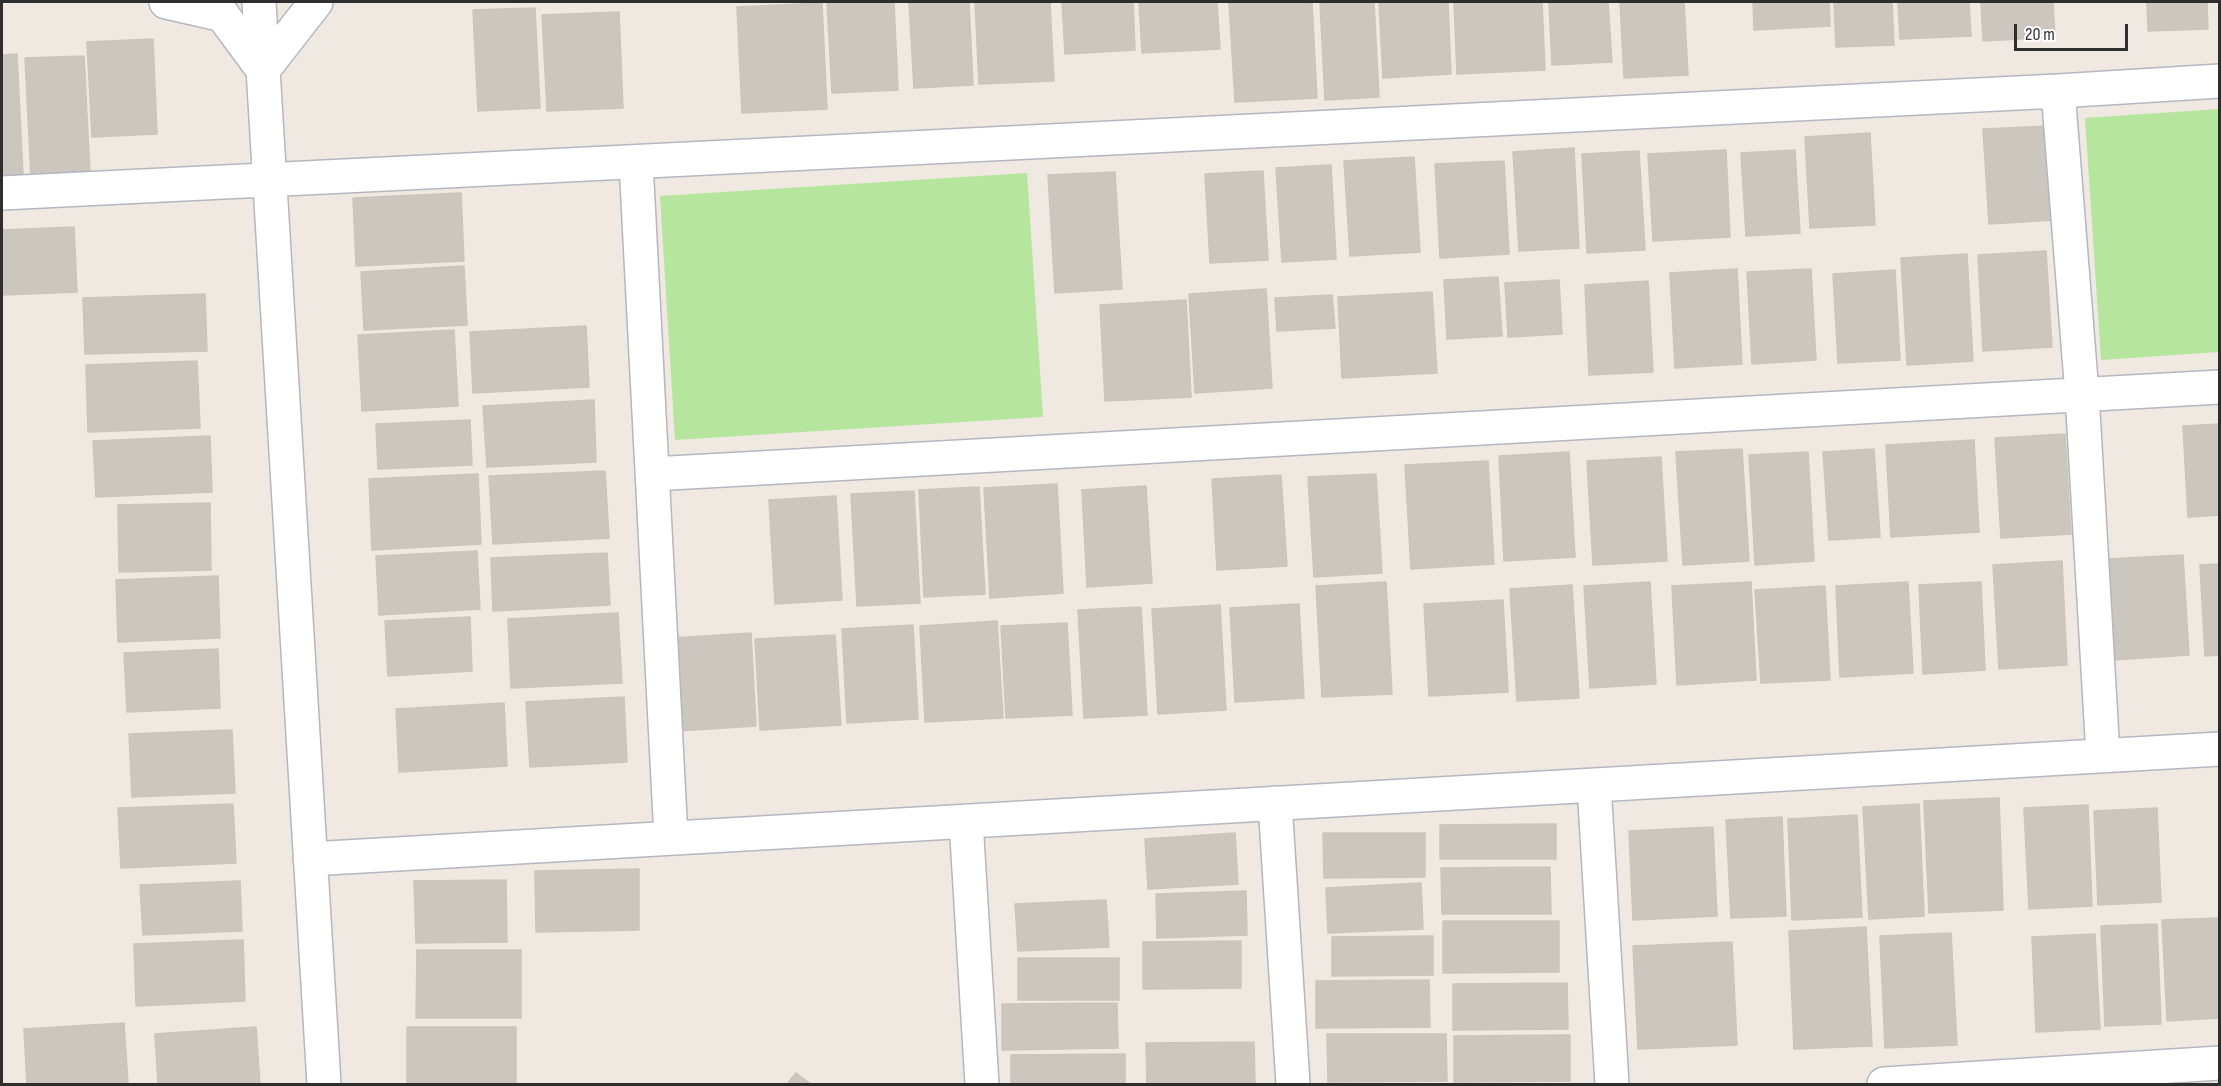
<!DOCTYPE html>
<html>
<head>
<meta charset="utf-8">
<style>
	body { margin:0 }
	#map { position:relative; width:2221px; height:1086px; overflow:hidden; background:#efe9e1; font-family:"Sofia Sans Condensed",sans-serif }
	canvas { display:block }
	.frame { position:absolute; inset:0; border:3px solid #2e2e2e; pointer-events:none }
	.scale { position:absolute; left:2014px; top:24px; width:114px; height:27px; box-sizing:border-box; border:3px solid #2e2e2e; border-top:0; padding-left:8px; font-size:18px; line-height:21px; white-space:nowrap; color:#2e2e2e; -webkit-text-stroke:4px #fff; paint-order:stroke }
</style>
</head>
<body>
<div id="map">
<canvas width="2221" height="1086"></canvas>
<div class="frame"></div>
<div class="scale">20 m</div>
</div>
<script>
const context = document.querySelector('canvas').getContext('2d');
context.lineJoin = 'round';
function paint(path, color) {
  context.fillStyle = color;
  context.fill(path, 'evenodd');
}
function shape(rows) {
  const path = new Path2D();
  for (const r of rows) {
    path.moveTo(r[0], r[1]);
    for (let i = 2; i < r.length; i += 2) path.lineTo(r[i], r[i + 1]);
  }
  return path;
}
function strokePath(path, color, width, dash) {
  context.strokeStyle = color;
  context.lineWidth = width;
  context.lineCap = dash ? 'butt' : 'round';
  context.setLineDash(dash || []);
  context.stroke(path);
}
paint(shape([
	[2219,109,2219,352,2101,360,2085,118],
	[1027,173,1043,417,675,440,660,196]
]), '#b6e59e');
const building = shape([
	[827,2,894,2,898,90,832,93,827,2],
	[909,2,969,2,973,85,914,88,909,2],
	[975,2,1050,2,1054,81,979,84,975,2],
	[1062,2,1133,2,1135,50,1065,54,1062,2],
	[1139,2,1217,2,1220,49,1142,53,1139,2],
	[1229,2,1312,2,1317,98,1235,102,1229,2],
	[1320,2,1374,2,1379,97,1325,100,1320,2],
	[1379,2,1448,2,1451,74,1383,78,1379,2],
	[1454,2,1542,2,1545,70,1457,74,1454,2],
	[1549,2,1608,2,1612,62,1552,65,1549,2],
	[1620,2,1684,2,1688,75,1624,78,1620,2],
	[1753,2,1829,2,1830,26,1754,30,1753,2],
	[1834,2,1892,2,1894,45,1836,47,1834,2],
	[1898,2,1969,2,1971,36,1900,39,1898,2],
	[1981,2,2053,2,2055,37,1983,41,1981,2],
	[2147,2,2207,2,2208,29,2148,31,2147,2],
	[822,3,827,109,742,113,737,7,822,3],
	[535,8,540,108,478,111,473,10,535,8],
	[619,12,623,108,547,111,542,15,619,12],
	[153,39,157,134,92,137,87,42,153,39],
	[17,54,23,175,2,176,2,55,17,54],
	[84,56,90,174,31,177,25,58,84,56],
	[2049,126,2054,220,1989,224,1983,129,2049,126],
	[1870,133,1875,225,1810,228,1805,137,1870,133],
	[1574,148,1579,248,1519,251,1513,152,1574,148],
	[1726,150,1730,237,1653,241,1648,154,1726,150],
	[1795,150,1800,233,1746,236,1741,153,1795,150],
	[1639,151,1645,250,1587,253,1582,154,1639,151],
	[1414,157,1420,252,1350,256,1344,161,1414,157],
	[1504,161,1509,254,1440,258,1435,164,1504,161],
	[1331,165,1336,259,1282,262,1276,168,1331,165],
	[1263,171,1268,260,1210,263,1205,174,1263,171],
	[1115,172,1122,289,1055,293,1048,175,1115,172],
	[461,193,464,261,356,266,353,198,461,193],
	[74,227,77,292,2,295,2,230,74,227],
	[2046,251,2052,347,1983,351,1978,255,2046,251],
	[1967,254,1973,361,1907,365,1901,258,1967,254],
	[464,266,467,325,364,330,361,272,464,266],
	[1737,269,1742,364,1675,368,1670,273,1737,269],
	[1811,269,1816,360,1752,364,1747,272,1811,269],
	[1895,270,1900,360,1838,363,1833,274,1895,270],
	[1498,277,1502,336,1447,339,1444,280,1498,277],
	[1559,280,1562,334,1508,337,1505,283,1559,280],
	[1648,281,1653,372,1589,375,1585,285,1648,281],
	[1266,289,1272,388,1195,393,1189,294,1266,289],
	[1432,292,1437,373,1342,378,1338,297,1432,292],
	[205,294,207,351,85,354,83,298,205,294],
	[1332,295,1335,328,1277,331,1275,298,1332,295],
	[1186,300,1191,397,1105,401,1100,305,1186,300],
	[586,326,589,387,473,393,470,332,586,326],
	[454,330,458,406,362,411,358,335,454,330],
	[197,361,200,428,88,432,86,365,197,361],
	[594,400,596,462,487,467,483,406,594,400],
	[470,420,472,465,378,469,376,424,470,420],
	[2220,424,2220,515,2188,517,2183,426,2220,424],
	[2065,434,2071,534,2001,538,1995,438,2065,434],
	[210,436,212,492,96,497,93,441,210,436],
	[1974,440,1979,532,1891,537,1886,445,1974,440],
	[1742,449,1749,561,1683,565,1676,452,1742,449],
	[1874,449,1880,537,1829,540,1823,452,1874,449],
	[1569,452,1575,557,1504,561,1499,456,1569,452],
	[1808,452,1814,561,1755,565,1749,455,1808,452],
	[1661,457,1667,561,1593,565,1587,461,1661,457],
	[1488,461,1494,564,1411,569,1405,465,1488,461],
	[605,471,609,538,493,544,489,476,605,471],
	[478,474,481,544,372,550,369,479,478,474],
	[1376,474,1382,573,1314,577,1308,477,1376,474],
	[1281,475,1287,566,1217,570,1212,479,1281,475],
	[1057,484,1063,593,990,598,984,488,1057,484],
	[1146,486,1152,583,1087,587,1082,490,1146,486],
	[979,487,985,594,924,597,919,490,979,487],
	[914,491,920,603,857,606,851,494,914,491],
	[836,496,842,600,775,604,769,500,836,496],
	[210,503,211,570,119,572,118,505,210,503],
	[477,551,480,609,379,615,376,556,477,551],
	[607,553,610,605,493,611,491,558,607,553],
	[2183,555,2189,655,2113,660,2108,559,2183,555],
	[2062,561,2067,665,1999,669,1993,565,2062,561],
	[2220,564,2220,655,2205,656,2200,565,2220,564],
	[218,576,220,638,118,642,116,580,218,576],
	[1386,582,1392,694,1322,697,1316,586,1386,582],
	[1650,582,1656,684,1590,688,1584,586,1650,582],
	[1751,582,1756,680,1677,685,1672,586,1751,582],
	[1908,582,1913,673,1840,677,1836,586,1908,582],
	[1981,582,1985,670,1923,674,1919,585,1981,582],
	[1572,585,1579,698,1517,701,1510,589,1572,585],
	[1825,586,1830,680,1761,683,1755,590,1825,586],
	[1503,600,1508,692,1429,696,1424,604,1503,600],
	[1299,604,1304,698,1235,702,1230,608,1299,604],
	[1220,605,1226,710,1158,714,1152,609,1220,605],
	[1141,607,1147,715,1084,718,1078,610,1141,607],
	[618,613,622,683,511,688,508,619,618,613],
	[470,617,472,671,388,676,385,621,470,617],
	[997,621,1003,718,925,722,920,626,997,621],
	[1067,623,1072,715,1006,718,1001,626,1067,623],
	[913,625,918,719,847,723,842,629,913,625],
	[751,633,756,726,678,731,673,638,751,633],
	[835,635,841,725,760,730,755,639,835,635],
	[218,649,220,708,127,712,124,653,218,649],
	[624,697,627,762,530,767,526,702,624,697],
	[504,703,507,766,399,772,396,709,504,703],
	[232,730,235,793,132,797,129,734,232,730],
	[1999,798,2003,910,1929,913,1924,801,1999,798],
	[233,804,236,863,121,868,118,808,233,804],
	[1919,804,1924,916,1869,919,1863,807,1919,804],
	[2088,805,2092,906,2029,909,2024,808,2088,805],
	[2157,808,2161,902,2098,905,2094,811,2157,808],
	[1857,815,1862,917,1792,920,1788,819,1857,815],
	[1782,817,1786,916,1731,918,1726,820,1782,817],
	[1556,824,1556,859,1440,859,1440,825,1556,824],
	[1713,827,1717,916,1633,920,1629,831,1713,827],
	[1235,833,1238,884,1148,889,1145,839,1235,833],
	[1323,833,1425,833,1425,877,1324,878,1323,833],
	[1550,867,1551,914,1442,914,1441,868,1550,867],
	[639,869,639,930,536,932,535,871,639,869],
	[506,880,507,942,416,943,414,881,506,880],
	[240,881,242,931,143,935,140,885,240,881],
	[1421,883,1423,929,1328,933,1326,888,1421,883],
	[1246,891,1247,935,1157,938,1156,894,1246,891],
	[1106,900,1109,947,1018,951,1015,904,1106,900],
	[2220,918,2220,1018,2167,1021,2162,920,2220,918],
	[1443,921,1559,921,1559,972,1443,973,1443,921],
	[2157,924,2161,1024,2105,1026,2101,926,2157,924],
	[1866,927,1872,1046,1794,1049,1789,931,1866,927],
	[1951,933,1957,1045,1885,1048,1880,936,1951,933],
	[2095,934,2100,1029,2036,1032,2032,937,2095,934],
	[1433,936,1433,975,1332,976,1332,937,1433,936],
	[243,940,245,1001,136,1006,134,944,243,940],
	[1241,941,1241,988,1143,989,1143,942,1241,941],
	[1732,942,1737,1045,1638,1049,1633,946,1732,942],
	[417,950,521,950,521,1018,416,1018,417,950],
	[1018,958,1119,958,1119,1000,1018,1000,1018,958],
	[1429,980,1430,1027,1316,1028,1316,981,1429,980],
	[1567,983,1568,1029,1453,1030,1453,984,1567,983],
	[1117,1003,1118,1048,1002,1050,1002,1004,1117,1003],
	[124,1023,128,1084,27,1084,24,1029,124,1023],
	[256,1027,260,1084,158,1084,155,1034,256,1027],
	[407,1027,516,1027,516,1084,407,1084,407,1027],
	[1327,1034,1446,1034,1447,1081,1328,1082,1327,1034],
	[1570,1035,1570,1081,1454,1082,1454,1036,1570,1035],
	[1254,1042,1255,1084,1147,1084,1146,1043,1254,1042],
	[1125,1054,1125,1084,1011,1084,1011,1055,1125,1054],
	[796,1073,811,1084,787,1084,796,1073]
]);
paint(building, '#cbc7bf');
strokePath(building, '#cbc5ba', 1.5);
const street = shape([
	[166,2,223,15],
	[213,2,263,70],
	[259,2,324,1084],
	[263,70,316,2],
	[2058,91,2082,394,2103,755],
	[636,162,671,838],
	[2,193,2058,91,2220,81],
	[652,474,2220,387],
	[1594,785,1612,1084],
	[1275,803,1293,1084],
	[966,821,982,1084],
	[310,859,2220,749],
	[1884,1084,2220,1063]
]);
strokePath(street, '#b4b7c1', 36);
strokePath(street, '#fff', 33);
</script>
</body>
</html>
